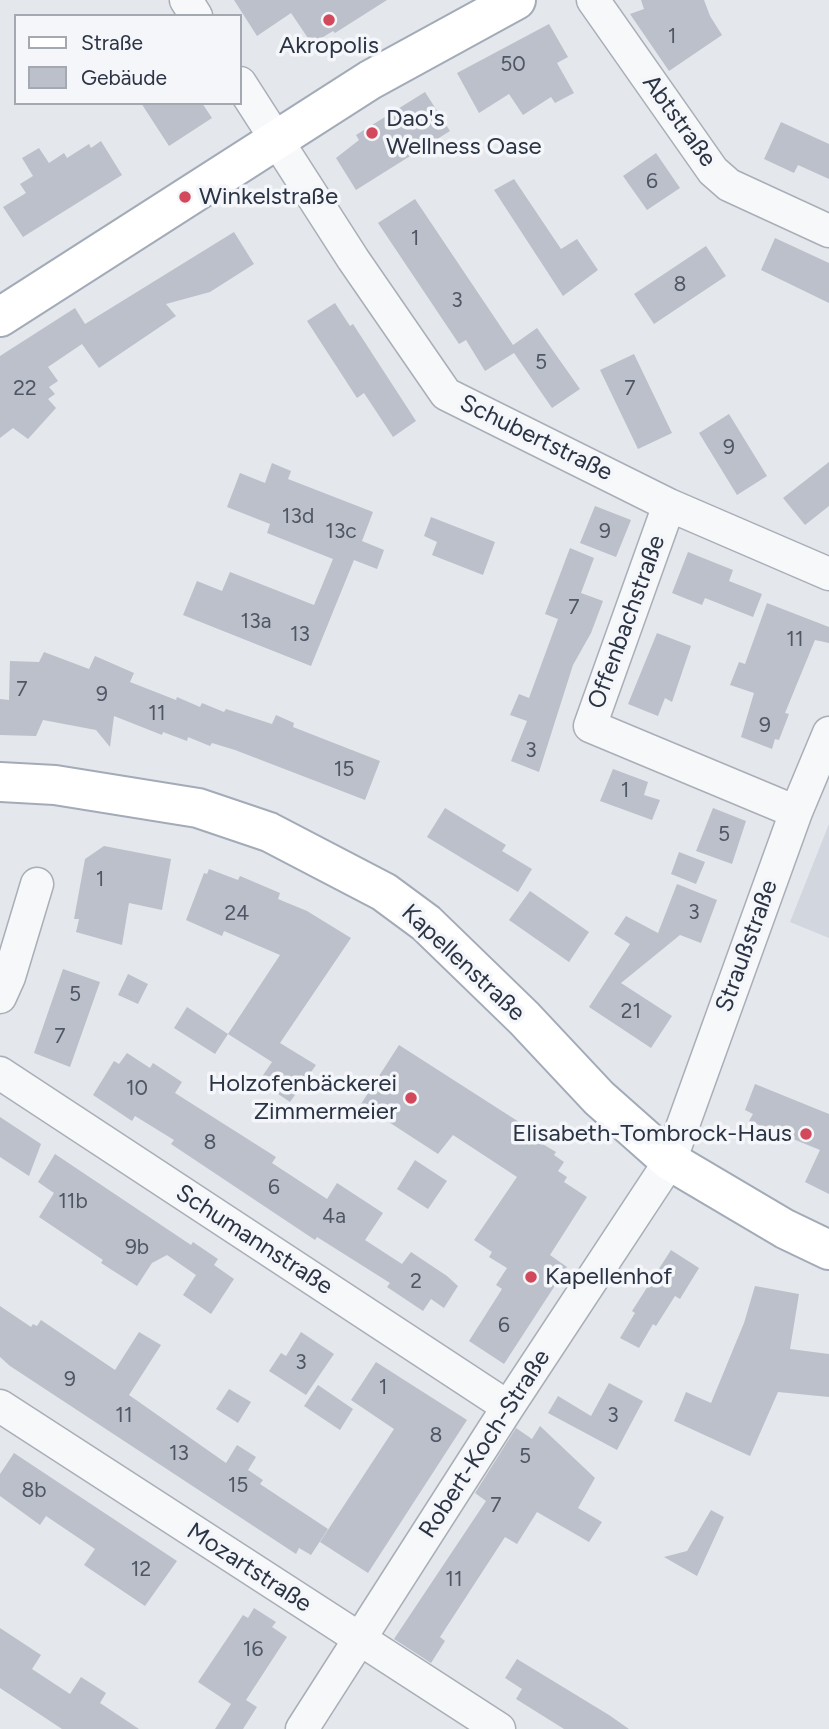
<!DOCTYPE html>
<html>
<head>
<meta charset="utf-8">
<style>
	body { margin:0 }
	#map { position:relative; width:829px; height:1729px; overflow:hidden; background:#e4e7ec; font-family:Figtree,sans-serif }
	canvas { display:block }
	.legend { position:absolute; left:14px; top:14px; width:228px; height:91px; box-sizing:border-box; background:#f4f6f9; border:2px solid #a4a8b1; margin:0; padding:9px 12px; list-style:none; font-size:21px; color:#2b3445 }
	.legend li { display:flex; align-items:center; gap:14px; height:35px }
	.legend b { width:35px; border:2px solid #a4a8b1 }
</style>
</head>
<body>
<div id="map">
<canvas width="829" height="1729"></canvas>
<ul class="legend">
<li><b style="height:9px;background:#fff"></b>Straße</li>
<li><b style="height:19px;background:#bbc0ca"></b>Gebäude</li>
</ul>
</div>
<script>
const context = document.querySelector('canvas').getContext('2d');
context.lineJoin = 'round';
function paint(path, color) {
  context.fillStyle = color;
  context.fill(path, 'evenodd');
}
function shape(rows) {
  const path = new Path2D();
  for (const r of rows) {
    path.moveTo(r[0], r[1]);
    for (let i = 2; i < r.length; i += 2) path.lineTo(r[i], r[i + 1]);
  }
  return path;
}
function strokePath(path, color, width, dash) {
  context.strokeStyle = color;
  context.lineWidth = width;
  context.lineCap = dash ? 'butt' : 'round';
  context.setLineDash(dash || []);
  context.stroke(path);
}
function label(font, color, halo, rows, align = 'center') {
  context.font = font + ' Figtree,sans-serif';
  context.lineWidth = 7;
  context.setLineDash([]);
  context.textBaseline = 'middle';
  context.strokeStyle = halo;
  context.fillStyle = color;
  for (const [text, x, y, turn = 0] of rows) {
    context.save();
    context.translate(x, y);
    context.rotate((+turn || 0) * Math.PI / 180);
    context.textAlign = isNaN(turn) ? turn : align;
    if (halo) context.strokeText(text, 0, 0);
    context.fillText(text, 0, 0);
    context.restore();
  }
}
paint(shape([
	[829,824,829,938,790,922]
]), '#d2d6de');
paint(shape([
	[234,0,387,0,335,33,333,31,312,44,291,13,257,36],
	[641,0,704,0,710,16,722,35,669,71,630,14,644,9],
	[549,24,568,57,557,63,574,93,555,103,551,97,523,115,509,94,479,113,457,73],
	[425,92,450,131,356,190,336,158,359,140,356,135],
	[141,103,202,103,212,118,169,146],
	[781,122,829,144,829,179,798,165,794,173,764,159],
	[101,141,122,175,23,237,3,207,26,193,20,184,33,176,22,158,39,148,49,163,64,153,67,158,89,144,91,148],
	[656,153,680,188,647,210,623,176],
	[514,179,561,249,577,239,598,270,563,296,494,190],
	[415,199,513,345,537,328,580,389,552,408,514,353,485,371,466,340,459,344,378,223],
	[234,232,254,264,210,292,166,304,176,316,99,368,82,344,48,367,58,381,49,387,55,394,48,399,56,408,28,439,13,428,0,438,0,356,75,308,85,324],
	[775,238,829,263,829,303,761,270],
	[706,246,726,276,654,324,634,294],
	[335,303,350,326,353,324,416,421,393,437,364,393,357,398,307,321],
	[634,354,672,433,638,449,600,370],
	[729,414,767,476,737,495,699,433],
	[829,462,829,506,805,525,783,498],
	[272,463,291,471,288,479,373,512,362,541,384,550,377,569,354,560,311,666,183,615,197,581,222,591,230,572,314,605,333,559,267,533,270,524,227,507,240,473,265,483],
	[595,506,631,520,616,557,580,543],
	[431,517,495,542,483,575,432,555,437,542,424,536],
	[570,548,594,558,581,593,603,601,591,633,573,665,539,772,511,761,527,721,510,715,519,694,529,698,558,619,545,614],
	[688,552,733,570,729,581,762,594,753,617,705,598,702,605,672,593],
	[767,603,829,627,829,643,815,640,785,713,789,714,779,740,775,739,772,749,741,737,754,693,730,685,739,662,745,664],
	[657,633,691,646,672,702,665,698,658,716,628,704],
	[44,652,89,669,95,656,134,673,130,682,176,700,177,697,200,707,202,703,224,712,226,709,272,724,276,715,294,723,293,727,380,761,365,800,235,750,212,743,210,746,188,737,187,741,163,732,162,735,114,716,110,747,96,730,43,720,36,736,0,735,0,699,9,700,10,661,39,662],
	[613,769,648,782,644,795,660,800,652,820,600,801],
	[445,808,506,845,502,851,532,869,518,892,427,837],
	[713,808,746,821,732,864,696,851],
	[104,846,171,859,162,910,129,903,122,945,76,932,79,919,74,919,85,859],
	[679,852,705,862,696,884,671,874],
	[209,869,238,880,240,876,280,893,278,899,307,911,351,938,280,1043,316,1065,290,1102,259,1081,272,1062,228,1034,280,955,224,931,222,936,186,920,204,873,207,874],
	[677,884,717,900,701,943,680,935,621,983,672,1016,651,1048,589,1007,630,944,614,934,626,916,658,933],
	[530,891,589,932,569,962,509,920],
	[63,969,100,982,70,1067,34,1053],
	[128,974,148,984,138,1004,118,995],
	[187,1007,228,1034,215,1054,174,1028],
	[399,1045,544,1138,541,1143,556,1152,554,1155,564,1162,558,1171,567,1177,564,1182,587,1197,550,1255,567,1267,504,1364,469,1341,502,1289,496,1285,507,1268,489,1257,492,1252,474,1240,517,1177,453,1135,438,1154,361,1104],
	[127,1053,150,1068,153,1063,182,1082,175,1093,276,1157,272,1163,327,1199,337,1183,383,1213,365,1240,402,1264,411,1252,447,1276,458,1286,444,1308,431,1299,423,1311,387,1287,390,1283,317,1237,315,1240,171,1144,174,1140,135,1116,132,1121,93,1095,114,1061,119,1064],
	[755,1084,829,1114,829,1194,805,1182,820,1150,749,1121,753,1114,745,1110],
	[0,1117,41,1144,29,1176,0,1157],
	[55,1154,191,1245,193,1242,218,1259,214,1265,234,1279,211,1314,183,1295,196,1275,167,1255,152,1263,137,1286,101,1263,103,1260,39,1217,54,1193,38,1182],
	[415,1160,447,1181,428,1209,397,1189],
	[671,1250,699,1268,680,1299,675,1296,656,1326,653,1324,639,1348,620,1338,635,1313,632,1311],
	[755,1286,799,1294,790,1349,829,1354,829,1397,778,1392,750,1456,674,1421,686,1392,711,1403,744,1323],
	[0,1306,31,1327,33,1324,37,1326,41,1320,115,1370,139,1332,161,1345,129,1395,226,1463,237,1445,256,1457,248,1470,263,1480,260,1484,328,1529,311,1555,299,1548,296,1554,10,1366,0,1357],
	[301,1332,334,1354,306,1395,269,1371,281,1353,286,1356],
	[376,1362,467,1420,368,1573,320,1542,394,1429,351,1400],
	[609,1383,643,1401,617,1450,548,1413,558,1396,591,1416],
	[318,1385,353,1409,340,1430,304,1406],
	[229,1389,251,1402,238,1423,216,1409],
	[540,1426,595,1478,578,1508,602,1522,589,1542,537,1512,517,1544,505,1537,440,1637,445,1641,431,1663,394,1639,486,1501,475,1493,516,1428,532,1439],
	[14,1453,177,1561,145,1606,84,1565,95,1549,46,1516,40,1525,0,1496,0,1474],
	[711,1510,724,1517,697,1576,664,1557,687,1551],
	[254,1608,276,1622,272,1627,287,1637,246,1700,257,1707,243,1729,215,1729,231,1704,198,1682,243,1615,248,1618],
	[0,1628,41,1655,32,1669,70,1694,81,1677,106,1693,100,1703,139,1729,62,1729,0,1688],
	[517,1659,609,1715,629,1729,564,1729,516,1699,522,1689,505,1678]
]), '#bbc0ca');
const minor = shape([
	[186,0,196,16],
	[593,0,713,171,729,185,829,231],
	[240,83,353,259,446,394,669,505,829,574],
	[669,505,590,726,796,812],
	[0,997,9,977,37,884],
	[0,1073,508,1407],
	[0,1406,499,1729],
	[302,1729,508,1407,670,1161,796,812,829,733]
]);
const major = shape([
	[0,317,370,80,516,0],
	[0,782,55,785,198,808,269,832,384,892,426,923,524,1018,599,1098,670,1161,785,1229,829,1250]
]);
strokePath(minor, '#a9aeb7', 35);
strokePath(major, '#a3abb8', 42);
strokePath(minor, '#f7f8fa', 32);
strokePath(major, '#fff', 38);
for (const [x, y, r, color] of [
	[329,20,7,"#d1495b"],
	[372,133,7,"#d1495b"],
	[185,197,7,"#d1495b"],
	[411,1098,7,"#d1495b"],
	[806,1134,7,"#d1495b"],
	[531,1277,7,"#d1495b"]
]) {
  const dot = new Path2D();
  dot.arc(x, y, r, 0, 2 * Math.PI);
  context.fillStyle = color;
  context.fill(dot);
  strokePath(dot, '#f4f6f9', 2.5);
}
label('21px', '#4f5766', null, [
	["1",672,37],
	["50",513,65],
	["6",652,182],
	["1",415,239],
	["8",680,285],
	["3",457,301],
	["5",541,363],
	["22",25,389],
	["7",630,389],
	["9",729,448],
	["13d",298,517],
	["13c",341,532],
	["9",605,532],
	["7",574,608],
	["13a",256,622],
	["13",300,635],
	["11",795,640],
	["7",22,690],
	["9",102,695],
	["11",157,714],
	["9",765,726],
	["3",531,751],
	["15",344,770],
	["1",625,791],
	["5",724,835],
	["1",100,880],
	["3",694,913],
	["24",237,914],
	["5",75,995],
	["21",631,1012],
	["7",60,1037],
	["10",137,1089],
	["8",210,1143],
	["6",274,1188],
	["11b",73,1202],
	["4a",334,1217],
	["9b",137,1248],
	["2",416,1282],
	["6",504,1326],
	["3",301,1363],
	["9",70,1380],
	["1",383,1388],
	["11",124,1416],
	["3",613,1416],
	["8",436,1436],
	["13",179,1454],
	["5",525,1457],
	["15",238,1486],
	["8b",34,1491],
	["7",496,1506],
	["12",141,1570],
	["11",454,1580],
	["16",253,1650]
]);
label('24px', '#2b3445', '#f4f6f9', [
	["Akropolis",329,46,"center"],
	["Dao's",386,119],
	["Wellness Oase",386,147],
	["Winkelstraße",199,197],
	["Holzofenbäckerei",397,1084,"right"],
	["Zimmermeier",397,1112,"right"],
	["Elisabeth-Tombrock-Haus",792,1134,"right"],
	["Kapellenhof",545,1277]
], 'left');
label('24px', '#2b3445', '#f4f6f9', [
	["Abtstraße",679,121,54],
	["Schubertstraße",536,438,26],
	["Offenbachstraße",627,622,-70],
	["Straußstraße",747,946,-70],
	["Kapellenstraße",463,963,43],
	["Schumannstraße",254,1240,33],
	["Robert-Koch-Straße",485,1444,-57],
	["Mozartstraße",249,1568,33]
]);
</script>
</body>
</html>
